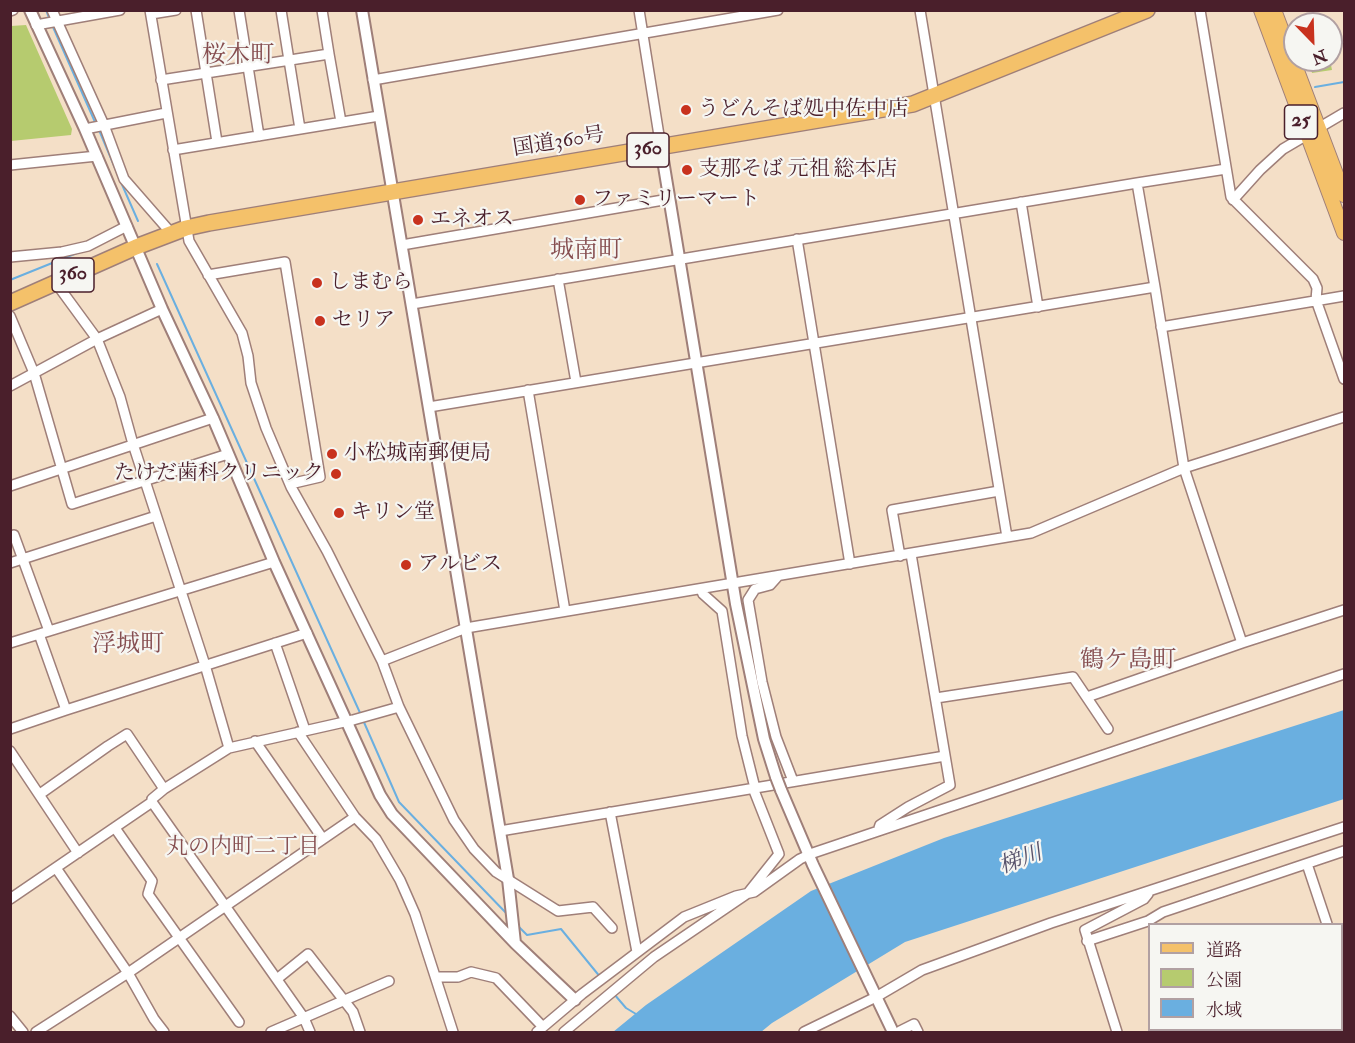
<!DOCTYPE html>
<html>
<head>
<meta charset="utf-8">
<style>
	body { margin:0 }
	#map { position:relative; width:1355px; height:1043px; overflow:hidden; background:#f4dfc7; font-family:"IM FELL Double Pica","Noto Serif JP",serif }
	canvas { display:block }
	.frame { position:absolute; inset:0; border:12px solid #4a1f2b; pointer-events:none }
	.legend { position:absolute; left:1148px; top:923px; width:195px; height:108px; box-sizing:border-box; background:#f6f6f2; border:2px solid #b1a0a2; margin:0; padding:8px 10px; list-style:none; font-size:18px; color:#4a1f2b }
	.legend li { display:flex; align-items:center; gap:12px; height:30px }
	.legend b { width:30px; border:2px solid #b1a0a2 }
	.north { position:absolute; left:1283px; top:12px; width:60px; height:60px; box-sizing:border-box; background:#f6f6f2; border:2px solid #b1a0a2; border-radius:50%; rotate:157deg; font-size:16px; font-weight:700; line-height:24px; text-align:center; color:#4a1f2b }
	.north::after { content:''; display:block; margin:auto; width:21px; height:27px; background:#c8321e; clip-path:polygon(50% 0,100% 100%,50% 72%,0 100%) }
</style>
</head>
<body>
<div id="map">
<canvas width="1355" height="1043"></canvas>
<div class="frame"></div>
<ul class="legend">
<li><b style="height:8px;background:#f4c16a"></b>道路</li>
<li><b style="height:16px;background:#b6cb6f"></b>公園</li>
<li><b style="height:16px;background:#6aafe0"></b>水域</li>
</ul>
<div class="north">N</div>
</div>
<script>
const context = document.querySelector('canvas').getContext('2d');
context.lineJoin = 'round';
function paint(path, color) {
  context.fillStyle = color;
  context.fill(path, 'evenodd');
}
function shape(rows) {
  const path = new Path2D();
  for (const r of rows) {
    path.moveTo(r[0], r[1]);
    for (let i = 2; i < r.length; i += 2) path.lineTo(r[i], r[i + 1]);
  }
  return path;
}
function strokePath(path, color, width, dash) {
  context.strokeStyle = color;
  context.lineWidth = width;
  context.lineCap = dash ? 'butt' : 'round';
  context.setLineDash(dash || []);
  context.stroke(path);
}
function label(font, color, halo, rows, align = 'center') {
  context.font = font + ' "IM FELL Double Pica","Noto Serif JP",serif';
  context.lineWidth = 4.5;
  context.setLineDash([]);
  context.textBaseline = 'middle';
  context.strokeStyle = halo;
  context.fillStyle = color;
  for (const [text, x, y, turn = 0] of rows) {
    context.save();
    context.translate(x, y);
    context.rotate((+turn || 0) * Math.PI / 180);
    context.textAlign = isNaN(turn) ? turn : align;
    if (halo) context.strokeText(text, 0, 0);
    context.fillText(text, 0, 0);
    context.restore();
  }
}
paint(shape([
	[26,25,72,129,71,135,11,141,11,26],
	[1309,60,1330,60,1332,70,1312,73]
]), '#b6cb6f');
paint(shape([
	[1344,710,1344,799,905,942,772,1023,761,1032,613,1032,646,1005,811,891,944,838]
]), '#6aafe0');
strokePath(shape([
	[46,10,49,18],
	[53,27,95,122],
	[1315,87,1344,82],
	[99,130,118,175],
	[120,180,138,221],
	[157,264,361,715],
	[10,280,77,253],
	[363,720,399,802,508,915],
	[518,926,527,935,561,929,601,978],
	[614,994,626,1008,636,1014]
]), '#6aafe0', 2);
const minor = shape([
	[52,10,104,125,124,179,172,234],
	[150,10,189,241,242,333,248,356,251,383,266,428,291,487,327,551,382,661,399,707,454,820,474,849,496,872,558,911,593,907,612,928],
	[196,10,217,142],
	[239,10,259,136],
	[281,10,300,129],
	[639,10,661,148],
	[920,10,1007,537],
	[1200,10,1231,197,1313,279,1317,288,1316,300,1344,379],
	[10,11,13,10],
	[151,14,176,10],
	[36,25,120,10],
	[329,54,341,122],
	[161,80,329,54,322,10],
	[373,80,778,10],
	[85,129,166,113],
	[173,150,379,116],
	[10,165,97,156],
	[1137,183,1226,169],
	[1233,200,1260,170,1283,149,1344,113],
	[1021,202,1038,307],
	[797,239,850,564],
	[402,245,669,199],
	[10,257,62,252,88,246,127,226],
	[208,275,285,262,320,477,290,484],
	[558,279,576,382],
	[56,283,97,339,120,397,133,444,205,665,229,748],
	[412,304,1137,183,1155,287],
	[10,316,34,373,72,504,228,454],
	[1161,327,1344,296],
	[10,386,97,339,162,309],
	[528,390,565,611],
	[429,407,1155,287,1184,468,1242,643,1087,697],
	[10,486,213,418],
	[14,535,49,631],
	[900,556,892,510,999,491],
	[10,563,156,516],
	[778,576,770,585,755,589,748,600,762,682,776,737,793,781],
	[701,589,703,594,722,611,742,736,755,788],
	[39,634,66,710],
	[10,643,274,562],
	[275,643,305,730],
	[1242,643,1344,610],
	[382,661,466,628,1031,533,1184,468,1344,417],
	[936,698,1073,677,1108,729],
	[10,729,66,710,307,633],
	[298,732,355,817,376,839,400,880,415,914,453,1032],
	[255,741,323,839],
	[10,751,78,853],
	[40,794,108,746,127,734,164,789],
	[152,802,304,1018,310,1032],
	[610,812,637,952],
	[115,828,152,881,148,894,239,1022],
	[879,828,880,825,908,807,950,785,911,554],
	[500,831,945,756],
	[1307,864,1327,924],
	[56,868,128,973,154,1019,164,1032],
	[10,899,152,802,152,799,164,789,229,748,353,720,399,707],
	[1087,941,1148,921,1163,912,1344,851],
	[1342,970,1344,979],
	[436,977,458,977,471,972,496,978,543,1027],
	[277,979,308,954,353,1012,360,1032],
	[10,1016,23,1032],
	[1342,1016,1344,1015],
	[900,1031,914,1024,918,1032],
	[36,1032,128,973,355,817],
	[271,1032,389,981],
	[537,1032,582,994,684,917,736,896,754,892,800,859,813,853,1344,674],
	[564,1032,654,957,748,893,779,854,753,788],
	[804,1032,876,997,922,970,1051,923,1344,827],
	[1117,1032,1085,930,1144,899,1148,894],
	[1300,1032,1307,1030]
]);
const tertiary = shape([
	[30,10,85,129,162,309,213,418,274,562,380,795,392,814,515,943,575,1000],
	[362,10,508,879,515,943],
	[661,148,736,604,764,739,776,777],
	[781,790,813,865,893,1032]
]);
const primary = shape([
	[1261,10,1344,233],
	[1274,10,1344,195]
]);
const trunk = shape([
	[10,303,136,247,186,228,209,223,913,104,1147,10]
]);
strokePath(minor, '#9f7f79', 12);
strokePath(tertiary, '#9f7f79', 14);
strokePath(primary, '#9f7f79', 16);
strokePath(trunk, '#9f7f79', 18);
strokePath(minor, '#fff', 9);
strokePath(tertiary, '#fff', 10);
strokePath(primary, '#f4c16a', 14);
strokePath(trunk, '#f4c16a', 15);
const tertiaryBridge = shape([
	[776,777,781,790]
]);
strokePath(tertiaryBridge, '#9f7f79', 14, []);
strokePath(tertiaryBridge, '#fff', 10);
for (const [x, y, r, color] of [
	[686,110,6,"#c8321e"],
	[687,170,6,"#c8321e"],
	[580,200,6,"#c8321e"],
	[418,220,6,"#c8321e"],
	[317,283,6,"#c8321e"],
	[320,321,6,"#c8321e"],
	[332,454,6,"#c8321e"],
	[336,474,6,"#c8321e"],
	[339,513,6,"#c8321e"],
	[406,565,6,"#c8321e"]
]) {
  const dot = new Path2D();
  dot.arc(x, y, r, 0, 2 * Math.PI);
  context.fillStyle = color;
  context.fill(dot);
  strokePath(dot, '#f6f6f2', 2);
}
for (const [x, y, w] of [
	[1301,122,33],
	[648,150,42],
	[73,275,42]
]) {
  const box = new Path2D();
  box.roundRect(x - w / 2, y - 17, w, 34, 4.5);
  context.fillStyle = '#f6f6f2';
  context.fill(box);
  strokePath(box, '#4a1f2b', 1.5);
}
label('bold 20px', '#4a1f2b', null, [
	["25",1301,122],
	["360",648,150],
	["360",73,275]
]);
label('21px', '#4a1f2b', '#f6f6f2', [
	["うどんそば処中佐中店",698,110],
	["支那そば 元祖 総本店",699,170],
	["ファミリーマート",592,200],
	["エネオス",430,220],
	["しまむら",329,283],
	["セリア",332,321],
	["小松城南郵便局",344,454],
	["たけだ歯科クリニック",324,474,"right"],
	["キリン堂",351,513],
	["アルビス",418,565]
], 'left');
label('21px', '#4a1f2b', '#f6f6f2', [
	["国道360号",559,143,-9]
]);
label('22px', '#864e50', '#f6f6f2', [
	["丸の内町二丁目",243,848]
]);
label('italic 22px', '#55516a', '#f6f6f2', [
	["梯川",1021,861,-21]
]);
label('24px', '#864e50', '#f6f6f2', [
	["桜木町",238,57],
	["城南町",586,252],
	["浮城町",128,646],
	["鶴ケ島町",1128,662]
]);
</script>
</body>
</html>
